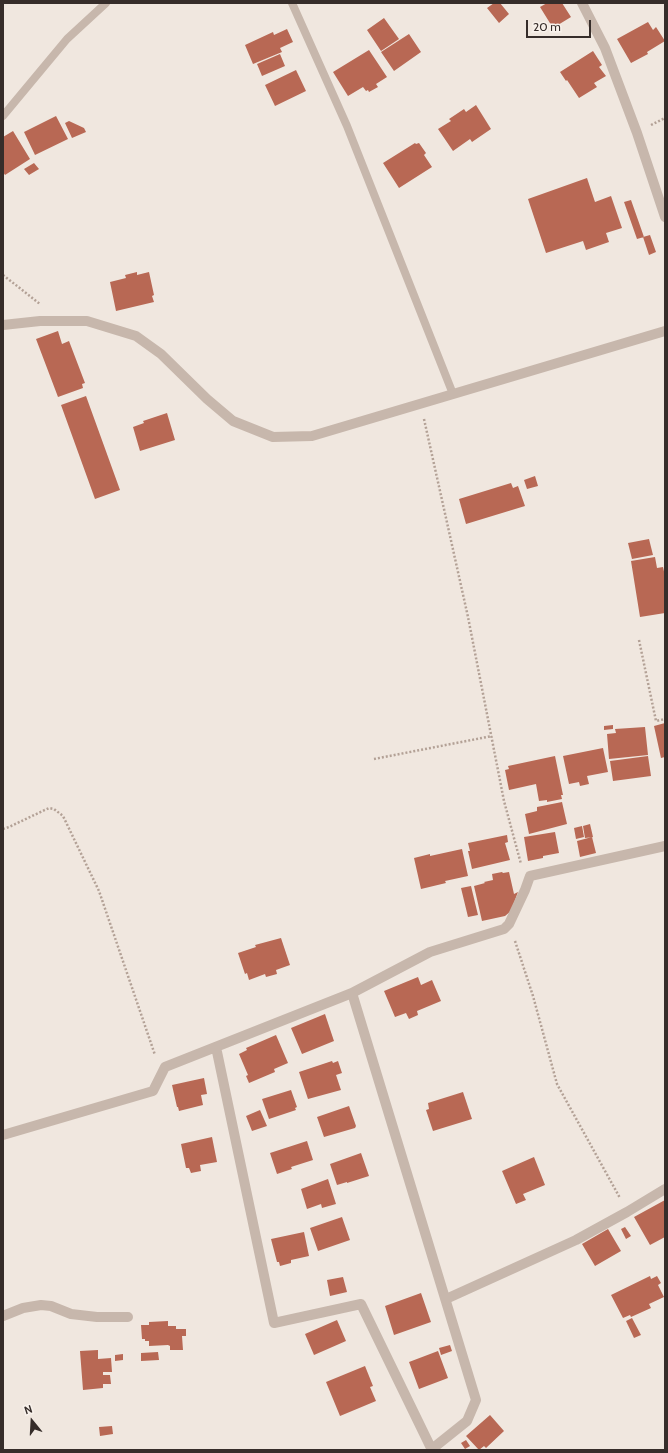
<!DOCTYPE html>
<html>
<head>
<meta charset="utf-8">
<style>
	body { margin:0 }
	#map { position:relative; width:668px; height:1453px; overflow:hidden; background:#f0e7df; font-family:Cabin,sans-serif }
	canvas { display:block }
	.frame { position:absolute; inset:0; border:4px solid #362d2a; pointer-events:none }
	.north { position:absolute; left:12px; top:1401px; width:40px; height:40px; -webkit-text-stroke:3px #f8f1eb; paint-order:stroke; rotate:342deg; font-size:11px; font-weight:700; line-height:16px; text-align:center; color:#362d2a }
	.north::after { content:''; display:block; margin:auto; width:14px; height:18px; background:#362d2a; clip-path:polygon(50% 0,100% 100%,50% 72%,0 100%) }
	.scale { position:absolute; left:526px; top:20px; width:65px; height:18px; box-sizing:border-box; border:2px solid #362d2a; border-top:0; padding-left:5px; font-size:12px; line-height:14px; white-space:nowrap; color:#362d2a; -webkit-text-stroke:3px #f8f1eb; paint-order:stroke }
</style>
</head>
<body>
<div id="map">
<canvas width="668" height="1453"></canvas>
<div class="frame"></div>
<div class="north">N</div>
<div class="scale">20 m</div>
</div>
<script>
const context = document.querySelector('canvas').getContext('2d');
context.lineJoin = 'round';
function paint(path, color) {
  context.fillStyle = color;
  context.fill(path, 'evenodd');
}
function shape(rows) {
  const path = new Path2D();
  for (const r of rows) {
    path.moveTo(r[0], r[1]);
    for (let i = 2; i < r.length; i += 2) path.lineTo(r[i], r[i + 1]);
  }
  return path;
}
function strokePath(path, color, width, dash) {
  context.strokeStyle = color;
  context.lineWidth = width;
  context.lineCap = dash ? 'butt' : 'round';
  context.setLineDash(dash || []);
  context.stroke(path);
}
paint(shape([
	[494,3,500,3,509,14,499,23,487,8],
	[547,3,562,3,571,17,553,28,540,7],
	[384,18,399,39,381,51,367,30],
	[648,22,653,30,656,27,665,41,647,52,648,54,631,63,617,39],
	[287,29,293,42,280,48,282,52,253,64,245,45,273,32,274,35],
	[409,34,421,52,394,71,381,52],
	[369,50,387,77,376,84,378,87,369,92,368,90,366,91,363,87,348,96,333,72],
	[593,51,602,65,599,67,606,76,594,83,597,87,579,98,567,80,566,81,560,72],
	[280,54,285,66,262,76,257,64],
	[296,70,306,91,275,106,265,85],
	[476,105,491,129,472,142,470,139,453,151,438,129,451,121,449,119,464,109,466,112],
	[56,116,68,139,35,155,24,132],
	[69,121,84,128,86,132,72,138,65,123],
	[13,131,30,159,5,175,3,172,3,137],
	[415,143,416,144,419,143,426,153,424,155,432,167,399,188,383,163],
	[34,163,39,169,29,175,24,169],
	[587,178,595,202,611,196,622,228,606,233,609,242,586,250,583,241,546,253,528,199],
	[631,200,644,237,637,239,624,202],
	[650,235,656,252,649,255,643,237],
	[137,272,137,275,149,272,154,295,152,296,154,302,116,311,110,282,126,278,125,275],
	[58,331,62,344,69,341,85,383,82,384,83,388,58,397,36,339],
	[86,396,120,490,95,499,61,405],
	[167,413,175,440,140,451,133,427,144,423,143,421],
	[535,476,538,486,527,489,524,480],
	[511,483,513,488,518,486,525,506,466,524,459,499],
	[649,539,653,555,632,559,628,543],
	[655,557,657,568,663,567,665,576,665,613,640,617,631,561],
	[665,723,665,757,661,758,654,726],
	[613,725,613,729,604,730,604,726],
	[645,727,648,755,609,759,607,734,616,733,615,729],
	[603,748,608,772,587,776,589,784,580,786,579,782,569,784,563,756],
	[555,756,563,795,561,795,562,799,547,802,547,800,539,801,536,784,509,790,505,770,509,769,508,766],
	[648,756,651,776,613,781,610,761],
	[562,802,567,824,529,834,525,814,537,811,537,807],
	[590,824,593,837,585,838,583,826],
	[582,826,584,837,576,839,574,828],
	[555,832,559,853,543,856,543,858,528,861,524,837],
	[507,835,508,842,505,843,510,860,472,869,468,851,470,851,468,843],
	[592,837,596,853,580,857,577,841],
	[462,849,468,876,445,881,446,883,421,889,414,858,430,854,430,856],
	[502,872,503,873,509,872,514,894,518,892,511,911,505,916,482,921,474,886,485,883,484,882,493,880,492,874],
	[471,886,478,915,468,917,461,888],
	[281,938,290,965,276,970,277,974,266,977,265,974,249,980,247,973,245,974,238,953,256,947,255,945],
	[418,977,421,985,432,980,441,1001,417,1011,418,1015,409,1019,406,1013,395,1017,384,991],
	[325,1014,334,1041,302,1054,291,1028],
	[276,1035,288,1063,274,1069,275,1072,249,1083,246,1076,248,1075,239,1054,247,1050,246,1048],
	[332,1061,333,1063,338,1061,342,1073,336,1075,341,1090,308,1099,299,1072],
	[204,1078,207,1094,201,1095,203,1105,179,1111,178,1107,177,1107,172,1085],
	[291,1090,297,1107,295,1108,296,1110,269,1119,262,1099],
	[463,1092,472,1119,433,1131,426,1110,429,1109,428,1103],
	[349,1106,356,1126,355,1128,324,1137,317,1117],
	[260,1110,267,1126,252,1131,246,1116],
	[212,1137,217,1162,200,1165,201,1171,191,1173,189,1168,186,1168,181,1144],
	[307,1141,313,1160,291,1167,292,1169,277,1174,270,1153],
	[361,1153,369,1176,347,1183,347,1182,337,1185,330,1164],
	[534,1157,545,1185,523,1194,526,1200,516,1204,502,1171],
	[328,1179,336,1204,322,1208,321,1204,307,1209,301,1189],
	[665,1200,665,1237,650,1245,634,1217],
	[342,1217,350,1240,318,1251,310,1228],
	[625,1227,631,1236,626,1239,621,1229],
	[608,1229,621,1251,595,1266,582,1244],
	[304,1232,309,1256,291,1260,291,1263,280,1266,279,1262,277,1262,271,1239],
	[650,1276,651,1279,657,1276,661,1283,658,1285,664,1297,649,1304,651,1308,631,1317,630,1315,623,1318,611,1295],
	[343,1277,347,1292,330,1296,327,1280],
	[421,1293,431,1322,394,1335,385,1306],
	[632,1318,641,1335,634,1338,626,1321],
	[337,1320,346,1341,314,1355,305,1334],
	[168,1321,168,1326,176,1326,176,1329,186,1329,186,1336,182,1336,183,1350,170,1350,170,1346,168,1345,149,1346,149,1341,145,1341,145,1339,142,1339,141,1325,149,1325,149,1322],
	[450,1345,452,1351,441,1355,439,1348],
	[98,1350,98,1359,111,1358,112,1372,103,1372,103,1375,110,1375,111,1384,103,1384,103,1388,83,1390,80,1351],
	[438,1351,448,1378,419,1389,409,1362],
	[158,1352,159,1360,141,1361,141,1353],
	[123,1354,123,1360,115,1361,115,1355],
	[365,1366,373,1386,370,1387,376,1401,340,1416,326,1382],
	[490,1415,504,1431,486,1448,484,1446,479,1450,466,1436],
	[112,1426,113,1434,100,1436,99,1427],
	[466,1440,470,1446,465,1449,461,1443]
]), '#b86854');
strokePath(shape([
	[651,125,665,118],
	[3,275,40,304],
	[424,419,468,617,504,801,521,864],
	[639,640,656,721,665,719],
	[374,759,492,736],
	[3,829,9,827,49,808,54,809,63,816,99,891,155,1055],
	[515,941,533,996,557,1084,620,1198]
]), '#b3a196', 2.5, [2, 2]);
strokePath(shape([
	[292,3,347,126,453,394],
	[3,116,67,39,106,3]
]), '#c7b7ac', 8);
strokePath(shape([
	[582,3,605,48,637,133,665,217],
	[3,325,40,321,87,321,136,336,161,354,207,399,233,421,273,437,312,436,665,331],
	[352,993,476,1400,467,1421,432,1449],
	[216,1047,274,1323,361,1304,432,1450],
	[3,1135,153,1091,165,1067,352,993,430,952,504,929,509,924,525,890,530,876,665,846],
	[446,1299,576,1240,627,1212,665,1189],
	[3,1316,23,1308,41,1305,51,1306,71,1314,97,1317,128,1317]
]), '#c7b7ac', 10);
</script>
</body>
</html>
